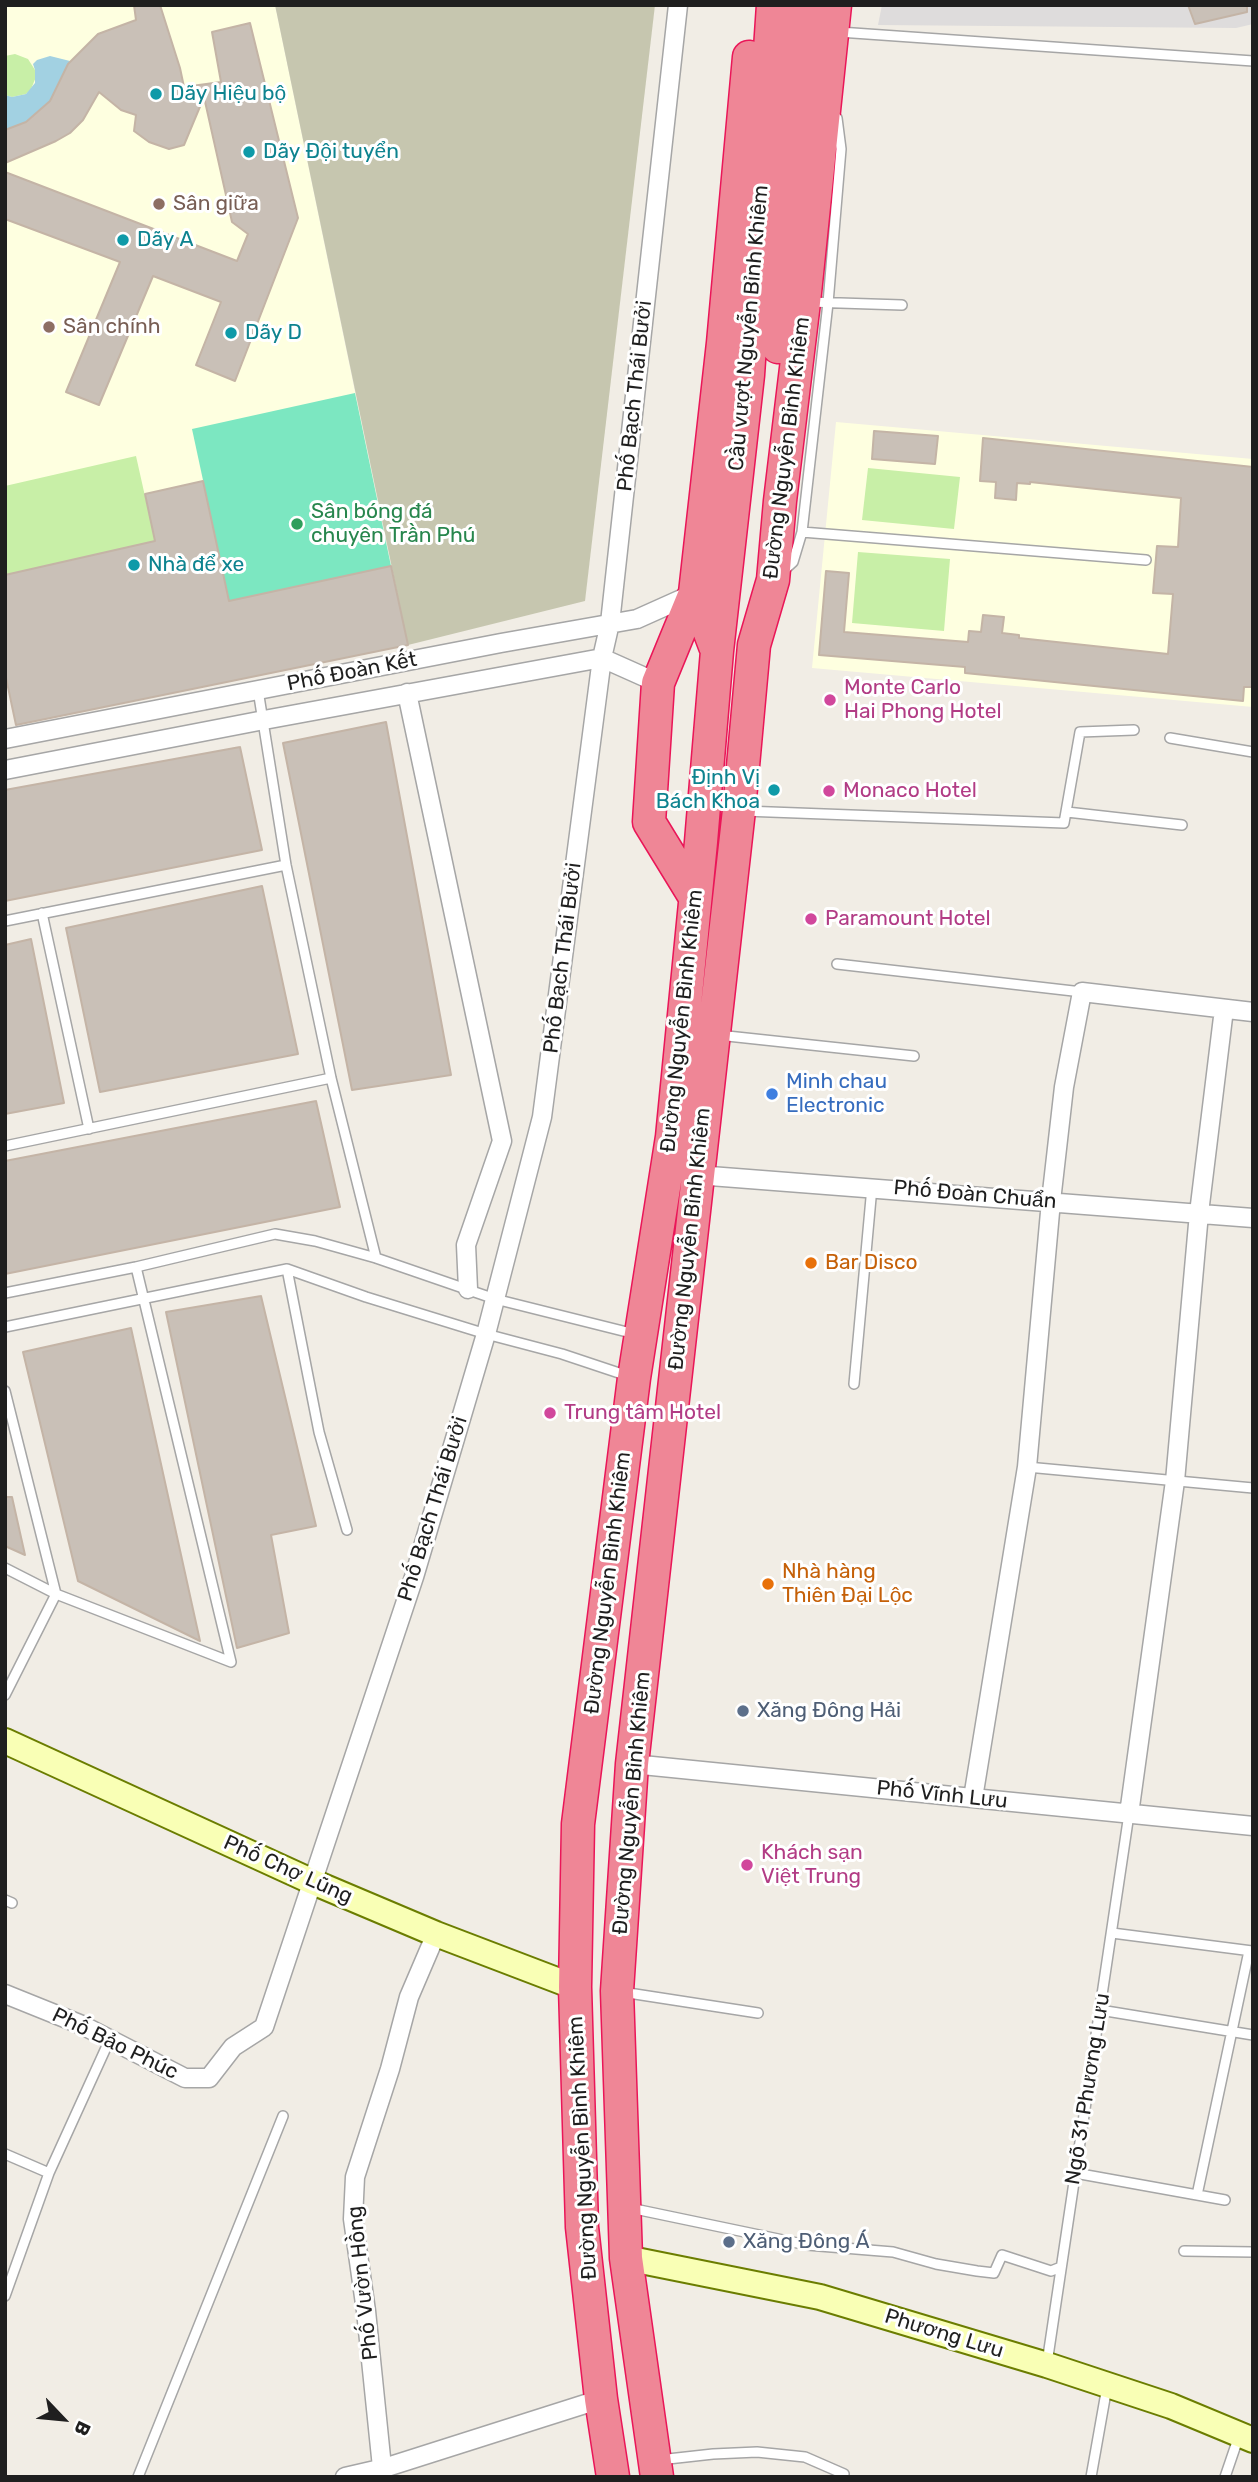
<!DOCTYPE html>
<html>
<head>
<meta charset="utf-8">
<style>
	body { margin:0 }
	#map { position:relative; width:1258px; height:2482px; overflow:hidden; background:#f1ede5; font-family:Rubik,sans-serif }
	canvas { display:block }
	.frame { position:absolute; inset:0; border:7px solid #1f1f1f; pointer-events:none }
	.north { position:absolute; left:28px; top:2384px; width:70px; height:70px; -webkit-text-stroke:5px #fff; paint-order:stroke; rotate:116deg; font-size:19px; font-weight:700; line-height:28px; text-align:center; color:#1f1f1f }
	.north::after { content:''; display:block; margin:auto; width:24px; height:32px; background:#1f1f1f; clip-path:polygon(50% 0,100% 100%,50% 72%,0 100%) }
</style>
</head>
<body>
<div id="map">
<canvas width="1258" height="2482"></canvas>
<div class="frame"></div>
<div class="north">B</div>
</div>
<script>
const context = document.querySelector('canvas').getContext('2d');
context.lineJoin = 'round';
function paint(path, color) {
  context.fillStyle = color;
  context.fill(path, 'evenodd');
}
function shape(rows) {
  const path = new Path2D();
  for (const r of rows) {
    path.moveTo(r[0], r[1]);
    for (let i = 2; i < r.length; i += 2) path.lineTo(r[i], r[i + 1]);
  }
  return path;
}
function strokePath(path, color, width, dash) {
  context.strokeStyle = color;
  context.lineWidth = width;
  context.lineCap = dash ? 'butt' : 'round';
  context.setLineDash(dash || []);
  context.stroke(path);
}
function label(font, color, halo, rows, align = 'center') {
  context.font = font + ' Rubik,sans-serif';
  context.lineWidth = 6;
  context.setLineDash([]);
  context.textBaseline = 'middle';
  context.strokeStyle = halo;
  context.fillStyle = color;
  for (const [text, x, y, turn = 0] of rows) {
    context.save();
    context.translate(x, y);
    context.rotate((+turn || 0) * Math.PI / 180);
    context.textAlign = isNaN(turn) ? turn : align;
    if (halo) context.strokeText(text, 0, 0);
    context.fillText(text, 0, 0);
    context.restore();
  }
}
paint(shape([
	[882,5,1253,5,1253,24,1236,28,878,25]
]), '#dedcdc');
paint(shape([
	[5,5,275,5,391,566,5,651],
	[836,422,1253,459,1253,707,812,668]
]), '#feffe0');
paint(shape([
	[275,5,655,5,585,601,408,645]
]), '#c6c6af');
paint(shape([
	[15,54,28,59,35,70,36,77,31,89,26,94,12,97,5,95,5,56],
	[136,456,155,541,5,575,5,486],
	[868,468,960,477,954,529,862,520],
	[858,552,950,559,944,631,852,623]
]), '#c8efa7');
paint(shape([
	[355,393,391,566,229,601,192,429]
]), '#7ce7c1');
paint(shape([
	[50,56,70,61,50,101,26,122,5,130,5,95,12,97,26,94,35,83,35,70,33,64,37,60]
]), '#a2d1e2');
const building = shape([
	[134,5,160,5,180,68,184,87,221,82,212,32,250,23,298,218,235,381,196,365,221,302,153,276,99,405,66,392,120,262,5,219,5,172,237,261,248,234,232,222,204,97,184,145,169,149,149,142,134,131,136,115,121,110,99,92,83,120,70,133,56,141,5,163,5,130,26,122,50,101,68,64,98,34,136,20,134,5],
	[1188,5,1247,5,1247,12,1195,24,1188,5],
	[874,431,938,436,935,464,872,459,874,431],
	[983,438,1253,467,1253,687,1244,687,1243,701,965,673,965,667,819,655,826,571,849,573,844,632,968,642,969,631,981,632,983,615,1004,617,1002,633,1019,635,1019,638,1168,654,1173,594,1153,593,1157,546,1178,547,1181,498,1030,482,1030,484,1017,483,1016,500,995,498,996,482,980,481,983,438],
	[203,481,229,601,391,566,408,645,16,725,5,673,5,575,155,541,145,494,203,481],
	[386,722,451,1075,352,1090,283,743,386,722],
	[240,747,262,850,5,901,5,790,240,747],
	[262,886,298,1054,100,1092,66,928,262,886],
	[31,939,64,1103,5,1114,5,945,31,939],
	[316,1101,340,1207,5,1274,5,1161,316,1101],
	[261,1296,316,1526,271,1535,289,1633,237,1648,166,1312,261,1296],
	[131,1328,200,1641,78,1581,23,1352,131,1328],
	[5,1497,12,1497,25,1555,5,1546,5,1497]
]);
paint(building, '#c9c0b7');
strokePath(building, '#c4b4a6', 2);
const lane = shape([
	[839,32,1253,61],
	[809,302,902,305],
	[802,532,1146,560],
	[782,572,793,562,802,532,828,303,841,149,837,118],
	[258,690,286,865,331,1078,376,1258],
	[1170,738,1253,752],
	[744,811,1064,823,1080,732,1134,730],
	[1067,812,1182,825],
	[42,913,89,1129],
	[5,921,286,865],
	[837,964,1082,992],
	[718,1035,914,1056],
	[5,1146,331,1078],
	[136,1267,231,1662],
	[287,1269,319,1432,347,1530],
	[5,1293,136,1267,275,1234,315,1241,376,1258,495,1299,635,1334],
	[5,1327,287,1269,366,1297,486,1334,562,1354,628,1376],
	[854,1384,872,1187],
	[5,1391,56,1594,5,1695],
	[1027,1467,1253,1488],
	[5,1568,56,1594,231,1662],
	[5,1900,12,1903],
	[1112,1933,1252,1951],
	[622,1992,758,2013],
	[1100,2010,1253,2035],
	[5,2154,49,2173],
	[1075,2173,1225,2200],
	[1197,2195,1249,1951],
	[630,2208,807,2245,893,2252,936,2264,977,2271,994,2273,1002,2255,1051,2271,1061,2267],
	[1184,2251,1253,2252],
	[5,2296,49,2173,110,2039],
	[1047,2363,1129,1814],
	[659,2460,713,2454,757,2452,805,2457,844,2474],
	[138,2477,283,2116],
	[1091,2477,1107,2387],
	[1225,2477,1239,2436]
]);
const street = shape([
	[407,693,502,1141,466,1245,468,1289],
	[5,739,501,643,637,619,695,593],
	[5,770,264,720,602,658,658,683],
	[697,1175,1253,1218],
	[632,1764,1253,1826],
	[973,1798,1027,1467,1051,1201,1064,1087,1082,992,1253,1012],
	[1129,1814,1175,1481,1199,1213,1224,1009],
	[5,1994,82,2025,185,2078,209,2078,233,2047,264,2027,414,1577,486,1334,542,1117,602,658,610,623,678,5],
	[345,2477,384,2468,601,2399],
	[383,2477,366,2311,353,2219,355,2177,390,2069,409,1997,436,1934]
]);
const secondary = shape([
	[5,1741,313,1882,436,1934,575,1987],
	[626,2258,820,2297,1047,2365,1171,2406,1253,2440]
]);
const highway = shape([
	[778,347,805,5],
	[695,593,658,683,649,822,695,897],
	[715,646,695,593,723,343,749,57],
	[613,2477,601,2399,582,2227,575,1987,578,1824,634,1378,672,1137,701,842,717,651,748,375,773,5],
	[657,2477,626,2258,617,1991,632,1764,739,810,754,645,773,580,780,501,804,302,835,5]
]);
strokePath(lane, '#a6a6a6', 12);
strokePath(street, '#a6a6a6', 21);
strokePath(secondary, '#6b7d00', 28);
strokePath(highway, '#ea1658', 35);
strokePath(lane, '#fff', 9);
strokePath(street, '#fff', 18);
strokePath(secondary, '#f9ffb5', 24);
strokePath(highway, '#ef8696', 32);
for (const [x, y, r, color] of [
	[156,94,7,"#0f9aa8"],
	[249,152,7,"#0f9aa8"],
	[159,204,7,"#8d6e63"],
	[123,240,7,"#0f9aa8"],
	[49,327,7,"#8d6e63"],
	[231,333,7,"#0f9aa8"],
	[297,524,7,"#2e9e5b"],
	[134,565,7,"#0f9aa8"],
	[830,700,7,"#d1479c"],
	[774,790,7,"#0f9aa8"],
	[829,791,7,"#d1479c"],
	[811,919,7,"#d1479c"],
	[772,1094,7,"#3f7fe0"],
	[811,1263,7,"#e8710a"],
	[550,1413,7,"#d1479c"],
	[768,1584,7,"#e8710a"],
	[743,1711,7,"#5c6f8a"],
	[747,1865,7,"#d1479c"],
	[729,2242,7,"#5c6f8a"]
]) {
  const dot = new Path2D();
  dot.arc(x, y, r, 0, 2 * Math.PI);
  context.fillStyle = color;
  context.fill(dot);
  strokePath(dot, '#fff', 2.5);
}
label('21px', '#0d838f', '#fff', [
	["Dãy Hiệu bộ",170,94],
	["Dãy Đội tuyển",263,152],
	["Dãy A",137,240],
	["Dãy D",245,333],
	["Nhà để xe",148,565],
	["Định Vị",760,778,"right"],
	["Bách Khoa",760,802,"right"]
], 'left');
label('21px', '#785e54', '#fff', [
	["Sân giữa",173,204],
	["Sân chính",63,327]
], 'left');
label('21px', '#1f1f1f', '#fff', [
	["Cầu vượt Nguyễn Bỉnh Khiêm",749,328,-85],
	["Phố Bạch Thái Bưởi",635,396,-84],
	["Đường Nguyễn Bỉnh Khiêm",787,448,-83],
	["Phố Đoàn Kết",352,672,-11],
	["Phố Bạch Thái Bưởi",563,958,-83],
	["Đường Nguyễn Bình Khiêm",682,1021,-84],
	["Phố Đoàn Chuẩn",975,1195,5],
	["Đường Nguyễn Bỉnh Khiêm",690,1239,-84],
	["Phố Bạch Thái Bưởi",433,1509,-73],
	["Đường Nguyễn Bình Khiêm",608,1583,-83],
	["Phố Vĩnh Lưu",942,1795,6],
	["Đường Nguyễn Bỉnh Khiêm",632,1803,-85],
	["Phố Chợ Lũng",288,1870,24],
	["Phố Bảo Phúc",115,2044,26],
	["Ngõ 31 Phương Lưu",1088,2089,-81],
	["Đường Nguyễn Bình Khiêm",583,2148,-93],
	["Phố Vườn Hồng",363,2283,-96],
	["Phương Lưu",944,2334,17]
]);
label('21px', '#27864d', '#fff', [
	["Sân bóng đá",311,512],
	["chuyên Trần Phú",311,536]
], 'left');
label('21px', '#b23c85', '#fff', [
	["Monte Carlo",844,688],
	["Hai Phong Hotel",844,712],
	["Monaco Hotel",843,791],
	["Paramount Hotel",825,919],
	["Trung tâm Hotel",564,1413],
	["Khách sạn",761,1853],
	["Việt Trung",761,1877]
], 'left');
label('21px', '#366cbe', '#fff', [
	["Minh chau",786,1082],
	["Electronic",786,1106]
], 'left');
label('21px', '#c56008', '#fff', [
	["Bar Disco",825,1263],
	["Nhà hàng",782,1572],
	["Thiên Đại Lộc",782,1596]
], 'left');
label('21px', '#4e5e75', '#fff', [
	["Xăng Đông Hải",757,1711],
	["Xăng Đông Á",743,2242]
], 'left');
</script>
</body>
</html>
